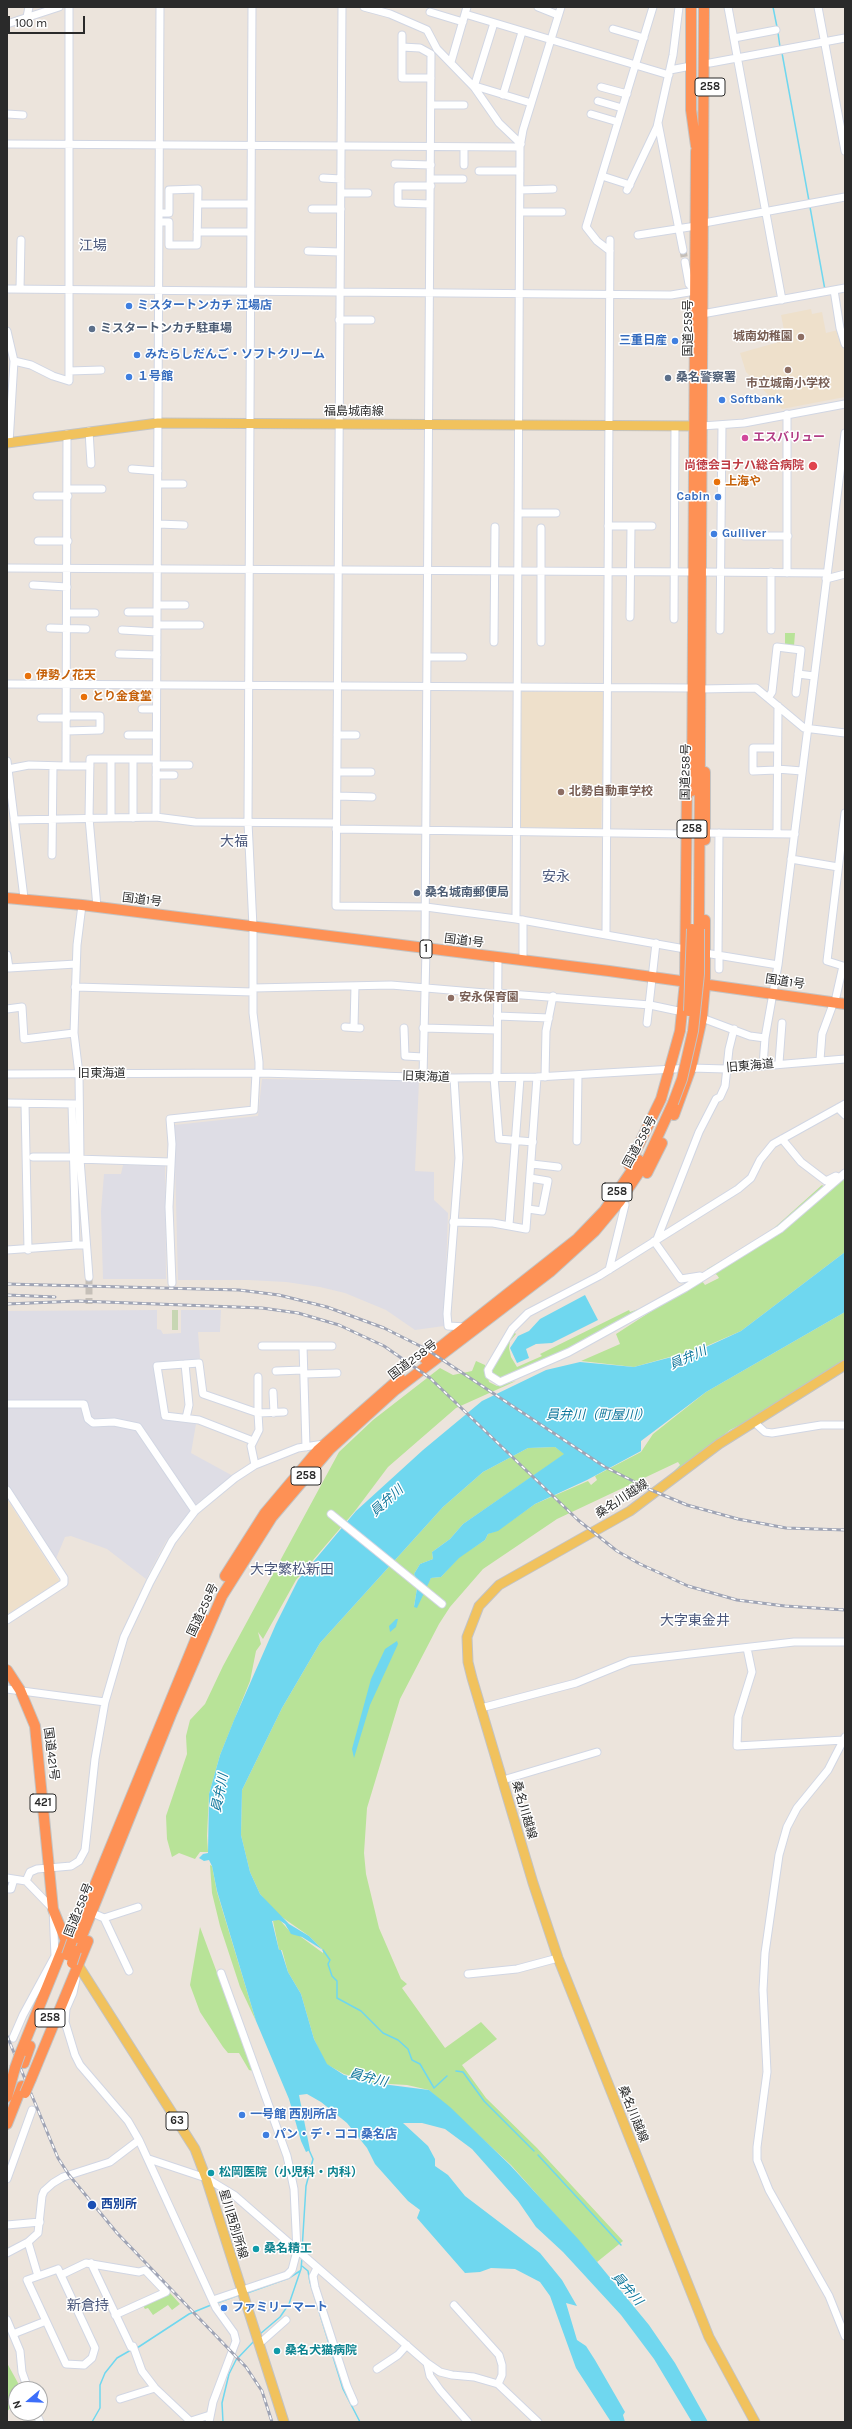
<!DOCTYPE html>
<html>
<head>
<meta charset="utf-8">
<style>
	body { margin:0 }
	#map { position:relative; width:852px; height:2429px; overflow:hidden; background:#ece4dc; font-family:Karla,sans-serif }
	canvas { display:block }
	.frame { position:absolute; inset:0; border:8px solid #2a2a2a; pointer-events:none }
	.north { position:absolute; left:8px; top:2381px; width:40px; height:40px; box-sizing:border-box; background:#fff; border:1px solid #aaa; border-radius:50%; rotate:251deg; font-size:11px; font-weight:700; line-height:16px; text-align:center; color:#2a2a2a }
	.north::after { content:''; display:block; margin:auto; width:14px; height:18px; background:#3c6efa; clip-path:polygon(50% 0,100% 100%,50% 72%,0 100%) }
	.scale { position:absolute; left:8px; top:16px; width:77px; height:18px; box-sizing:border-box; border:2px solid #2a2a2a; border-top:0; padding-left:5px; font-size:12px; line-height:14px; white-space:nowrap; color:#2a2a2a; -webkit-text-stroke:3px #fff; paint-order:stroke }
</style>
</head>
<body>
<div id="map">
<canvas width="852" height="2429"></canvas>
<div class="frame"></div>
<div class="north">N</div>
<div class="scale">100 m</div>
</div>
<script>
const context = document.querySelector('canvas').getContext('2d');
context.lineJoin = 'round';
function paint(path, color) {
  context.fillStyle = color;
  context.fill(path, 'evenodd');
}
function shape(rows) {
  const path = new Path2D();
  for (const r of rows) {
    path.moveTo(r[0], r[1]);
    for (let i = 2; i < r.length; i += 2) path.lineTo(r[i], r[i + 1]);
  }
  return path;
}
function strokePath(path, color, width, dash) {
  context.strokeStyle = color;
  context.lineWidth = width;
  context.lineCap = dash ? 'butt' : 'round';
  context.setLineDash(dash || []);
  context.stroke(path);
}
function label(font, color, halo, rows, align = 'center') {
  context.font = font + ' Karla,"Noto Sans JP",sans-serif';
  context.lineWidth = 3;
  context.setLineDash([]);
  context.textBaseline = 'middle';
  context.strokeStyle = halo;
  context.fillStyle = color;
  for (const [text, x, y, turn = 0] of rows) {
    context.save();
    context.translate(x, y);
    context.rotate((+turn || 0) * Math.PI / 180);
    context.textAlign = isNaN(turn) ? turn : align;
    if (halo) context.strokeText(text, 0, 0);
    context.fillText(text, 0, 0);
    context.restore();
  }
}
paint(shape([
	[262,1079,419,1081,415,1171,434,1172,434,1200,448,1213,444,1326,415,1330,386,1310,345,1293,320,1287,286,1282,248,1280,178,1280,174,1125,258,1116],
	[123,1165,165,1166,166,1279,103,1279,101,1211,104,1174,121,1174],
	[157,1310,157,1329,161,1330,163,1334,181,1333,181,1310,221,1310,220,1332,198,1332,200,1358,191,1361,153,1364,163,1419,196,1424,191,1453,233,1476,196,1504,166,1541,146,1579,107,1549,71,1536,65,1537,55,1561,7,1485,7,1311]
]), '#dedde5');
paint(shape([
	[811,309,812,314,822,312,826,333,838,330,845,354,845,397,782,409,746,372,740,353,786,340,781,315],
	[521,691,604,692,601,831,521,830],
	[7,1499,61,1583,7,1618]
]), '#eee0cb');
paint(shape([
	[785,633,795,633,794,646,785,645],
	[845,1178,845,1252,741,1331,702,1348,634,1367,581,1361,620,1344,616,1334,664,1303,702,1281,705,1285,719,1278,717,1275,707,1269,764,1237,822,1185,830,1191],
	[647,1306,597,1336,502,1378,493,1377,490,1370,513,1331,516,1334,510,1341,509,1348,511,1357,517,1367,542,1356,540,1354,629,1310,630,1312],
	[845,1312,845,1360,762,1414,730,1430,659,1487,680,1465,678,1462,557,1519,483,1569,450,1607,439,1624,400,1699,367,1808,364,1853,366,1874,379,1928,401,1979,407,1984,402,1988,445,2048,481,2022,497,2039,462,2065,486,2098,537,2148,623,2241,597,2262,511,2165,429,2090,407,2085,374,2083,344,2074,326,2064,314,2039,301,1994,288,1972,282,1950,279,1950,273,1921,279,1919,292,1934,297,1934,323,1953,323,1950,309,1936,276,1913,260,1894,250,1872,241,1835,242,1790,282,1708,320,1643,443,1507,483,1472,528,1448,555,1447,565,1454,463,1524,450,1539,432,1552,433,1559,420,1564,414,1574,418,1582,414,1607,431,1578,441,1577,459,1557,485,1540,488,1534,498,1530,535,1504,588,1481,591,1485,597,1480,595,1476,641,1452,653,1434,706,1392],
	[476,1361,485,1365,489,1382,497,1386,516,1381,456,1408,388,1467,355,1511,296,1580,263,1639,258,1632,261,1644,256,1651,250,1681,220,1755,209,1794,207,1836,208,1852,200,1852,195,1859,179,1853,172,1857,167,1839,166,1816,187,1754,186,1736,190,1720,205,1704,223,1666,339,1452,373,1420,440,1368,453,1375,472,1371],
	[210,1865,212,1866,217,1892,256,2021,240,1987,220,1926,212,1893],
	[200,1927,245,2048,253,2071,249,2070,239,2053,228,2053,223,2047,200,2012,190,1985],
	[170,2293,180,2304,172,2310,168,2305,153,2315,148,2308,145,2309,142,2304],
	[7,2363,18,2383,19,2389,16,2389,16,2399,7,2412]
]), '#b8e398');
paint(shape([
	[172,1310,178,1310,178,1330,172,1330]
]), '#c7d6b3');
paint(shape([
	[845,1252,845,1312,706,1392,641,1441,641,1451,587,1480,535,1504,498,1531,488,1534,485,1540,459,1558,441,1577,431,1578,417,1608,414,1607,418,1582,414,1574,420,1564,433,1559,432,1552,450,1539,463,1524,564,1454,555,1447,528,1448,483,1472,443,1507,320,1643,282,1708,242,1790,241,1835,250,1872,260,1894,289,1924,309,1936,323,1950,302,1937,291,1934,285,1924,279,1920,272,1921,279,1950,281,1950,288,1972,301,1994,314,2039,327,2064,344,2075,374,2083,429,2090,450,2107,510,2165,579,2240,649,2325,675,2363,708,2422,692,2422,654,2359,621,2315,563,2252,536,2227,518,2201,472,2149,445,2129,422,2123,403,2123,428,2146,435,2159,435,2166,448,2175,465,2196,540,2253,562,2280,577,2306,566,2303,577,2340,586,2346,595,2360,625,2412,623,2415,625,2422,611,2422,576,2368,550,2296,540,2282,515,2269,491,2268,480,2272,465,2273,417,2218,420,2210,408,2201,375,2164,367,2148,347,2123,321,2102,307,2094,299,2095,310,2150,306,2152,301,2141,289,2099,256,2021,217,1891,212,1866,209,1860,204,1861,199,1858,203,1854,208,1853,209,1794,220,1755,234,1720,276,1624,298,1580,356,1511,423,1450,482,1401,546,1370,580,1362,634,1367,702,1349,741,1331],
	[585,1295,598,1320,552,1343,536,1344,526,1349,529,1358,517,1363,510,1348,518,1336,529,1331,540,1319],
	[396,1619,398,1619,396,1627,390,1632,389,1626],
	[397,1641,398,1644,370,1705,354,1758,352,1749,371,1679,385,1649]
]), '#6fd7ef');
strokePath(shape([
	[773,7,777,27],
	[778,33,780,47],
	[782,53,809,201],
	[810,207,825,290],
	[323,1950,330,1960,328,1964,332,1976,337,1981,337,1998,361,2011,383,2033,398,2040,408,2049,412,2060,420,2064,434,2088,447,2076],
	[456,2071,463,2072,484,2101,534,2151],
	[538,2155,621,2245],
	[302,2250,306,2186,313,2159,309,2150],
	[302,2266,308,2271,310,2282,343,2389,360,2422],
	[247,2293,289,2278,300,2271],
	[217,2303,239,2295],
	[260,2334,280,2317,289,2304,301,2269,302,2258],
	[137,2348,189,2314,211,2305],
	[92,2422,100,2408,100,2385,105,2373,117,2358,131,2350],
	[223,2422,222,2403,229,2374,236,2360,255,2340]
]), '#6fd7ef', 1.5);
strokePath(shape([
	[683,250,685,262],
	[89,1277,89,1304]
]), '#c5bfb8', 7, [7, 3.5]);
const minor = shape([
	[252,7,248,822,253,927,253,1013,259,1062,259,1073],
	[342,7,336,906,426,907,516,919,685,949],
	[364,7,390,14,427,30,437,49,474,87,499,123,521,144],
	[538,7,558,15],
	[728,7,782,300],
	[818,7,845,151],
	[430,12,463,22],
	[465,14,669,75],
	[27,17,29,7],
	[7,24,59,7],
	[613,29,644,38],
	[402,35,402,78,431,78],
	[734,38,776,30],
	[402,47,420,48,431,54,425,949],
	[451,62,467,7],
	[710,63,845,38],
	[670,70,691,66],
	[475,86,531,103],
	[474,87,494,23],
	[601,87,627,94],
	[503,95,522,32],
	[598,101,622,108],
	[431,105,464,105],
	[7,114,23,115],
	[591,114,618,122],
	[658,123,683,250],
	[7,144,520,147],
	[464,148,464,165],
	[395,164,431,165],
	[479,171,520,171],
	[602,176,630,185],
	[323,178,341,179],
	[431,179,463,179],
	[520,190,553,189],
	[627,190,657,127,673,55,679,7],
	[341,193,368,193],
	[198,204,251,204],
	[430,204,398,203,398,186,431,186],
	[312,209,341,209],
	[520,212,562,212],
	[159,222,169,222,169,245,197,245,198,189,169,190,169,213,159,213],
	[704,223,845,197],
	[197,232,250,232],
	[638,235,696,226],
	[308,251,340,252],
	[610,251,597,241,586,227,653,7],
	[685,262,689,284,695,291],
	[7,289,671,295,695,291],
	[20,289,21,240],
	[834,290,840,328,845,344],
	[702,314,845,288],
	[339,320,371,320],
	[7,331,14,361,9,443],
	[14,361,31,365,53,376,69,381,69,7],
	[69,371,101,370],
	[787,414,787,573],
	[702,426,744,423,845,404],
	[89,431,91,464],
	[132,469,158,471],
	[158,484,183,484],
	[68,489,102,489],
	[37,496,68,496],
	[518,513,556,513],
	[158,524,184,525],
	[608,526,652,526],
	[744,536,788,536],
	[38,541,68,541],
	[7,568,693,572],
	[701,572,827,573],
	[826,579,845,574],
	[33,585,67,587],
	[157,605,185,605],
	[128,612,157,612],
	[67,613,95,613],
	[630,617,631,526],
	[674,619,675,426],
	[157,625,200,625],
	[50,628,86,629],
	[122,630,157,632],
	[720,630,722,425],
	[771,630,771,572],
	[494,642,495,527],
	[541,642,541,528],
	[119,654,157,655],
	[428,657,463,657],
	[798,674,814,676],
	[7,684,693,688],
	[701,689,756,688,804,728,845,733],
	[768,698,772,692,777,647,801,650,796,693],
	[142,709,156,709],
	[41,718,67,718],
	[66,731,100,730,100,716,67,716],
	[128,735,156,735],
	[337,735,356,735],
	[7,761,24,898],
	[156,765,189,765],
	[66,766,90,766],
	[8,769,29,765,66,766,67,434],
	[777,769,802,771],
	[776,770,753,771,753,748,777,748],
	[337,772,371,772],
	[156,775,174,775],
	[337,796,372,797],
	[156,817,160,7],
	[111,818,111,759],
	[133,818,133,759],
	[14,820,156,817,195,822,336,823],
	[336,829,686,834],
	[705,833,795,834],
	[777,834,778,706],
	[52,855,53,766],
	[791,859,838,867],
	[82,905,77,945,74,1033,79,1074,80,1159,89,1277],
	[97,907,89,818,90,759,156,759],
	[516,919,520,147,523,130,561,7],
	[523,920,523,961],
	[606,935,610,240],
	[705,953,778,965],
	[718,954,719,833],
	[7,955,9,968,76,964],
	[719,969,719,955],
	[75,987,253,992],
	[253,988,391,985,497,994],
	[497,993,650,1005,683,1012],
	[836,997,843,966,827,961,845,813],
	[7,1009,22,1007,24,1039,74,1033],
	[497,1016,549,1018],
	[702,1018,750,1036,765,1038],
	[647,1023,656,943],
	[345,1027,360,1028],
	[354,1027,355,986],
	[404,1028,405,1056,423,1057],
	[423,1028,497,1030],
	[820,1060,822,1034,832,1007],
	[779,1063,782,1023],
	[763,1066,765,1038,778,965,845,433],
	[7,1074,259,1073,454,1078,537,1077,691,1068,726,1069,845,1059],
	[423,1077,426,949],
	[494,1077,499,1139,533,1142],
	[497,1077,498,958],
	[545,1077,546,1031,553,996],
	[454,1078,459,1158,447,1314,448,1326,467,1327],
	[7,1103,75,1104],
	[25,1104,28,1250],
	[72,1104,76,1245,86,1245],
	[845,1104,773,1144,760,1160,751,1178,738,1189,599,1276,528,1313,512,1329,488,1370,489,1375,500,1382,569,1352,685,1288,780,1229,845,1173],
	[838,1108,845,1115],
	[782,1139,801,1162,826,1181,836,1176,839,1178],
	[577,1141,578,1075],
	[33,1157,74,1157],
	[76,1159,170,1162],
	[532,1164,558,1167],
	[528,1209,542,1211,548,1181,530,1178],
	[453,1222,493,1223,526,1229,537,1077],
	[509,1225,520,1078],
	[657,1239,699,1132,716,1099,720,1097,725,1086,729,1049,734,1029],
	[654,1241,681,1279,700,1276],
	[7,1250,76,1245],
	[609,1270,625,1205],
	[172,1283,169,1207,172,1144,170,1119,254,1110,256,1073],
	[262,1346,332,1346],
	[303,1346,306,1447],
	[185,1364,157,1366,165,1416,199,1420,253,1441],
	[276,1371,303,1370],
	[304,1374,337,1373],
	[258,1377,258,1413,284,1412],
	[273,1392,274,1413],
	[7,1404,84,1404,88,1419,93,1423,114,1422,138,1427,195,1511],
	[186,1418,189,1405,185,1364,199,1363,203,1394,258,1413,259,1430,251,1446,255,1465],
	[754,1422,765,1432,772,1433,821,1425,845,1425],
	[7,1490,64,1578,64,1583,7,1620],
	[331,1514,442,1604],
	[747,1648,752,1672,738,1717,737,1746,844,1740],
	[7,1689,105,1702],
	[481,1708,576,1683,630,1661,794,1642,845,1642],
	[845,1737,828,1770,797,1808,787,1827,779,1855,765,1953,763,1990,767,2072,757,2147,757,2160,769,2190,829,2296,845,2336],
	[503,1780,597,1752],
	[7,1878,26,1881,53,1909,55,1956,23,2015,13,2038],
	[26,1881,30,1872,37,1869,71,1866,79,1861,85,1850,95,1759,105,1702,124,1637,150,1582,172,1541,195,1511,235,1478,255,1465,298,1448,324,1444],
	[7,1889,11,1889,14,1879],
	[97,1915,104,1918,129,1971],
	[104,1918,138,1907],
	[468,1974,517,1969,558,1958],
	[76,1979,73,1993,66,2009,65,2022,75,2055,80,2065,128,2121,139,2140,216,2308,234,2333,236,2341,213,2402,209,2422],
	[149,2159,206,2178,234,2195,427,2363,440,2372,452,2375,474,2377,498,2384,538,2422],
	[7,2179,32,2110],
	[7,2225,40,2222],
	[28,2242,38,2276],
	[7,2253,28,2242,38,2233,42,2196,44,2191,53,2183,63,2177,110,2162,139,2140],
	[91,2263,131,2347],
	[317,2268,313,2276,315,2287,347,2386,354,2402],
	[58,2269,95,2348,92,2358,84,2365,66,2364,27,2280,58,2269],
	[61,2275,86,2263,139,2272,145,2270,166,2292,115,2315],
	[213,2300,287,2275,292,2270,297,2251,294,2189,287,2156,221,1973],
	[454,2305,499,2355,502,2365,502,2375,498,2384],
	[7,2320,20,2351,22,2372,28,2389],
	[13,2334,46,2321],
	[259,2344,286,2320],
	[133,2346,142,2371,155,2388,190,2421],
	[427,2363,430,2376,440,2390,468,2422],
	[377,2369,398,2355,407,2345],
	[120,2399,155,2388],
	[36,2413,40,2422],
	[188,2422,210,2415]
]);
const major = shape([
	[7,443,158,423,700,426],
	[78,1965,195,2149,206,2178,284,2422],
	[755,2422,709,2337,558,1958,533,1883,472,1678,468,1662,467,1637,479,1606,499,1585,630,1511,719,1444,845,1365]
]);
const highway = shape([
	[691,7,691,110,696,146],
	[705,772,705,840],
	[692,791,696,151],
	[7,898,82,905,609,971,845,1004],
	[699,929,704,7],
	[674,1115,691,1068,702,1018,705,985,705,920],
	[629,1165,661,1099,680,1031,685,982,687,782],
	[647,1173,662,1143],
	[425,1359,577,1239,604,1211,639,1160],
	[225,1576,265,1513,318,1450,400,1378],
	[7,1670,20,1690,35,1726,53,1909,67,1944],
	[72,1941,204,1619],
	[76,1951,172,1712,222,1596,272,1517,330,1449,394,1391,550,1272,595,1231,620,1201,646,1162,673,1103],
	[20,2054,71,1928],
	[24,2063,30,2046],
	[31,2079,88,1941],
	[7,2097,15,2068],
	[7,2124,22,2086]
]);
strokePath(minor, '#d1d6e3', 9);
strokePath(major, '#c3c3c3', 11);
strokePath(highway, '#c3c3c3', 12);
strokePath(minor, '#fff', 7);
strokePath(major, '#f1c25d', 9);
strokePath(highway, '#fe9155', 10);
const rail = shape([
	[7,1284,239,1290,279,1295,327,1307,384,1328,426,1349,605,1467,651,1490,687,1505,738,1519,786,1528,845,1530],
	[7,1295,55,1297],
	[7,1304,78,1301,262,1308,298,1313,339,1325,384,1346,430,1378,578,1520,617,1551,640,1564,688,1586,737,1600,785,1606,845,1610],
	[7,2036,58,2158,69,2175,117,2233,246,2367,262,2391,272,2422]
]);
strokePath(rail, '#9fa4b5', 3);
strokePath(rail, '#fff', 1.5, [4.5]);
const highwayBridge = shape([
	[689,1011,692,929],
	[673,1103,682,1079,693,1031,699,974,699,929],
	[67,1955,72,1941],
	[72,1963,76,1951],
	[15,2068,20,2054],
	[25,2093,31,2079]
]);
strokePath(highwayBridge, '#c3c3c3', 12, []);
strokePath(highwayBridge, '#fe9155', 10);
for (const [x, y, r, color] of [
	[129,306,4,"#3f7fe0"],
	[92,329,4,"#5c6f8a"],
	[801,337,4,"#8d6e63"],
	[675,341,4,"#3f7fe0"],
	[137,355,4,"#3f7fe0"],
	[788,370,4,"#8d6e63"],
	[129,377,4,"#3f7fe0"],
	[668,378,4,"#5c6f8a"],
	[722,400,4,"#3f7fe0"],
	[745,438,4,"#d1479c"],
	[813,466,5,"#e0444e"],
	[717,482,4,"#e8710a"],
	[718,497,4,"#3f7fe0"],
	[714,534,4,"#3f7fe0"],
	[28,676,4,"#e8710a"],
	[84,697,4,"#e8710a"],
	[561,792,4,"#8d6e63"],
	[417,893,4,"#5c6f8a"],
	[451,998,4,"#8d6e63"],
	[242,2115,4,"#3f7fe0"],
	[266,2135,4,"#3f7fe0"],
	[211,2173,4,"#0f9aa8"],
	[92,2205,5,"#1a4fb4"],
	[256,2249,4,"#0f9aa8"],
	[224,2308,4,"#3f7fe0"],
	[277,2351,4,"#0f9aa8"]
]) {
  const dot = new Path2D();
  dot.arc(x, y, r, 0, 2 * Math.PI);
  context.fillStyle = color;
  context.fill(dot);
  strokePath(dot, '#fff', 1.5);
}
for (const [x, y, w] of [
	[710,87,30],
	[692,829,30],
	[426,949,12],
	[617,1192,30],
	[306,1476,30],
	[43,1803,26],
	[50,2018,30],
	[177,2121,22]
]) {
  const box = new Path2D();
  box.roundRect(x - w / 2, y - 9, w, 18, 3);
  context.fillStyle = '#fff';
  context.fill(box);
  strokePath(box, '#2a2a2a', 1);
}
label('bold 11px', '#2a2a2a', null, [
	["258",710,87],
	["258",692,829],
	["1",426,949],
	["258",617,1192],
	["258",306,1476],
	["421",43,1803],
	["258",50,2018],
	["63",177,2121]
]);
label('bold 12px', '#366cbe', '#fff', [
	["ミスタートンカチ 江場店",137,306],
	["三重日産",667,341,"right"],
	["みたらしだんご・ソフトクリーム",145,355],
	["１号館",137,377],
	["Softbank",730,400],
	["Cabin",710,497,"right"],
	["Gulliver",722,534],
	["一号館 西別所店",250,2115],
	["パン・デ・ココ 桑名店",274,2135],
	["ファミリーマート",232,2308]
], 'left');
label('12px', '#2a2a2a', '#fff', [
	["国道258号",689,328,-90],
	["福島城南線",354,412],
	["国道258号",686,772,-89],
	["国道1号",142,900,7],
	["国道1号",464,941,7],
	["国道1号",785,982,8],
	["旧東海道",750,1066,-5],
	["旧東海道",102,1074],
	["旧東海道",426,1077,2],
	["国道258号",640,1142,-62],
	["国道258号",413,1360,-37],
	["桑名川越線",622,1499,-33],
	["国道258号",203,1610,-65],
	["国道421号",51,1754,83],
	["桑名川越線",524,1810,74],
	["国道258号",79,1910,-68],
	["桑名川越線",633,2114,68],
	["星川西別所線",233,2224,73]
]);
label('bold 12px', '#4e5e75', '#fff', [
	["ミスタートンカチ駐車場",100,329],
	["桑名警察署",676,378],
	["桑名城南郵便局",425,893]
], 'left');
label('bold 12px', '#785e54', '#fff', [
	["城南幼稚園",793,337,"right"],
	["市立城南小学校",788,384,"center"],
	["北勢自動車学校",569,792],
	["安永保育園",459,998]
], 'left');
label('bold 12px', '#b23c85', '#fff', [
	["エスバリュー",753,438]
], 'left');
label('bold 12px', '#be3a42', '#fff', [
	["尚徳会ヨナハ総合病院",804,466]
], 'right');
label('bold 12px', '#c56008', '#fff', [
	["上海や",725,482],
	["伊勢ノ花天",36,676],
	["とり金食堂",92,697]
], 'left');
label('bold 12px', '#0d838f', '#fff', [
	["松岡医院（小児科・内科）",219,2173],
	["桑名精工",264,2249],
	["桑名犬猫病院",285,2351]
], 'left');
label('bold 12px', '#164399', '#fff', [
	["西別所",101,2205]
], 'left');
label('italic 13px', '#0d769b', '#fff', [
	["員弁川",688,1358,-24],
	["員弁川（町屋川）",598,1415],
	["員弁川",387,1501,-42],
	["員弁川",220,1793,-79],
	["員弁川",368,2078,14],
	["員弁川",627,2289,49]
]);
label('14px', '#4a577b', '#fff', [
	["江場",93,246],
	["大福",234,842],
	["安永",556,877],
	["大字繁松新田",292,1570],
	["大字東金井",695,1621],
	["新倉持",88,2306]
]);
</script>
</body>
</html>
